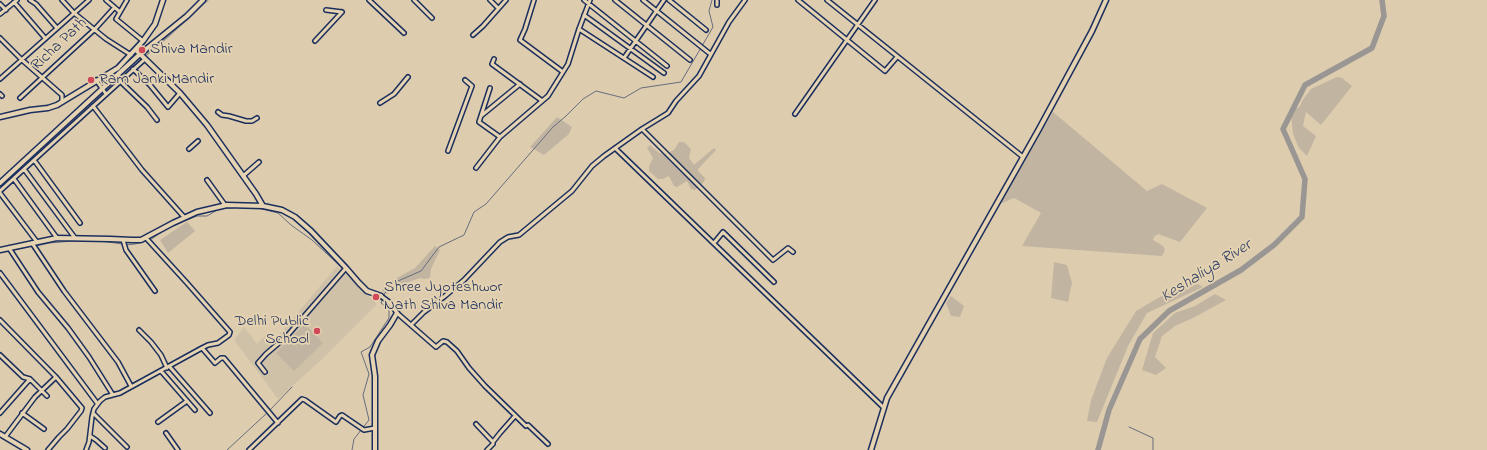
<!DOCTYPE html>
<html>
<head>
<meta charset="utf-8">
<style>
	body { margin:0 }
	canvas { display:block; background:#ddccae }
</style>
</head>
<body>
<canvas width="1487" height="450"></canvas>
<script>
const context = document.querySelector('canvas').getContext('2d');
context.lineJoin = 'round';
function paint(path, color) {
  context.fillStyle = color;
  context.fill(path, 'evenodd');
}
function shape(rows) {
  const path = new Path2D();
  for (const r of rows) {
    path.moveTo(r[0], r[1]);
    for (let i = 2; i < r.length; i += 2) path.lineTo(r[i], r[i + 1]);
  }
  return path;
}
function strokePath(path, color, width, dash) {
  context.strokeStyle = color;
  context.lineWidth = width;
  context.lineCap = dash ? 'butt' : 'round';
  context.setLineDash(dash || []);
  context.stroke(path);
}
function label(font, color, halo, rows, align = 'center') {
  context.font = font + ' "Indie Flower",sans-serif';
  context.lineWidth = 3.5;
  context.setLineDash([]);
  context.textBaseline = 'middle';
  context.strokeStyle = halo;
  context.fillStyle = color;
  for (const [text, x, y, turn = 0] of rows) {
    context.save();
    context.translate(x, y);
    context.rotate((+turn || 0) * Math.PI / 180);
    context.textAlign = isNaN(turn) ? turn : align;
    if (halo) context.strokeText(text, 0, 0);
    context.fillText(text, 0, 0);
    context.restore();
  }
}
paint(shape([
	[337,266,377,304,322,359,278,399,234,340,244,327,257,344,267,334,274,341]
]), '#cfc0a8');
paint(shape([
	[1337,77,1342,78,1352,86,1321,125,1306,112,1303,126,1316,136,1307,156,1299,148,1293,134,1291,115,1294,110,1300,106,1302,101,1311,89],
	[1053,112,1147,191,1162,184,1207,208,1180,242,1158,234,1154,237,1153,240,1163,246,1165,250,1162,256,1022,246,1041,213,1014,198,1000,204],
	[557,117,572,127,569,134,544,155,530,147],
	[679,142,684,142,691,149,689,158,694,165,714,148,716,150,698,169,698,171,705,178,704,182,695,190,691,189,687,181,677,187,674,186,669,176,663,179,658,179,649,171,649,166,653,158,647,148,650,145,659,153,666,154,674,150],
	[187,222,195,231,168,253,160,240],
	[435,246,440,250,431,269,430,278,424,279,420,278,395,287,387,294,382,291,386,284,415,268],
	[1054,262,1067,265,1072,283,1068,302,1051,298],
	[1198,284,1203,287,1147,313,1128,346,1097,422,1087,421,1091,400,1107,358,1136,311,1165,294],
	[1215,294,1226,300,1193,318,1175,326,1162,336,1155,357,1166,368,1156,375,1142,370,1153,333,1175,313,1195,306],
	[951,296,964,306,960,317,951,316,946,303],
	[305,324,323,343,294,371,276,353]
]), '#c1b5a2');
strokePath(shape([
	[258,208,278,213,291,225,312,240,339,265],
	[174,225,197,216,207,216,219,209,241,207],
	[150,240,169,227],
	[126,245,135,244,146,241],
	[36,246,49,243,73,241,101,241,122,244],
	[13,250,32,246],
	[270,410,292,387],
	[1129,427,1153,438,1153,450],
	[227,450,267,413],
	[352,450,354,439,369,420,363,395,369,374,361,352,370,347,389,318,389,309,381,303,383,296,391,284,421,271,439,247,464,235,474,212,486,204,553,127,566,116,583,99,596,91,624,98,641,88,681,82,713,27,709,11,712,0]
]), '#676d7e', 1);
strokePath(shape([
	[0,188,131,67,169,35,207,0]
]), '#9a9693', 3);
strokePath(shape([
	[1098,450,1109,410,1140,339,1169,311,1241,270,1274,245,1302,217,1305,179,1283,129,1305,85,1372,48,1384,16,1382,0]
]), '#9a9693', 5.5);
const street = shape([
	[30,0,36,4,57,28],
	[62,0,74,13,106,39,131,55],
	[106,0,120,12],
	[127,0,116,19,143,41],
	[369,0,404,33],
	[414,0,432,18],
	[490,0,498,8],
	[534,0,525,29,520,40,563,72],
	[584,0,667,66],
	[615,0,690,60],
	[643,0,709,53],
	[669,0,706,30],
	[717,0,717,5],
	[798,0,885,71,897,57],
	[827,0,1023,157],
	[14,2,45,38],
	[0,4,6,10],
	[326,10,342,12],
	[0,14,17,0],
	[584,15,664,73],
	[579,29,653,77],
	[473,35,483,26,506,0],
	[0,38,21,59,62,95,62,102],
	[315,41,342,12],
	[624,58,664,0],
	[494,59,492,64,541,100],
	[133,69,150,85,168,107,180,93],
	[0,79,89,0],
	[96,80,106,94],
	[120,81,147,107,157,120],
	[490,88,479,122,500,137],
	[0,94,2,96],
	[20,98,95,29,114,8],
	[380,103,394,94,408,77],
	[93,106,142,170,184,217],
	[218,112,222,115,229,116,246,121,252,121,257,118],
	[795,114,875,0],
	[481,116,520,84],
	[642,129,773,260,788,248,793,252],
	[615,148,884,408],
	[189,149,198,141],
	[448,151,472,86,465,80],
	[34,160,80,223],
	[476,168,500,137,548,96,568,64,579,29,590,0],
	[24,169,75,238],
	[243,176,259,162],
	[14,179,57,238],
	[207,180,225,205],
	[0,191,145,59],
	[0,193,37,242],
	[146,238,187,283,230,332,229,335,218,343,208,345,202,348],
	[123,240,126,250,155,291],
	[32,243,64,291,118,362,131,386],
	[714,243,723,232,774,282],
	[9,248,38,292,68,328,89,357,113,395],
	[0,273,97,403],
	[381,296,389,302,397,313,436,347,443,341,447,342,457,351,469,368,485,386,526,426,528,425,548,444],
	[0,320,56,377,35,397,5,437],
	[411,325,424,312,445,296,464,280,500,242,508,237,519,235,572,191,592,166,604,156,642,129,668,113,676,101,699,76,729,22,745,0],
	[139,330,151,342,161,355,167,368],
	[0,355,23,377,30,379,47,396],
	[169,366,210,413],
	[161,371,195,410],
	[265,372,258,363,266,354,287,336,346,268],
	[0,413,30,379],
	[22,413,44,429],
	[93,413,127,447],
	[158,422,187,401],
	[476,424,493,442],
	[166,433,178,450],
	[90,436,96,440,105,448],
	[48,450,59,437,67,429,81,411,82,408,56,377],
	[86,450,89,442,92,417,94,409,100,401,105,397,120,393,202,348,215,363,221,358,224,358,278,423],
	[249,450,302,399,305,400,336,422,340,416,342,415,364,430,375,428],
	[487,450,493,444,493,442,500,433,515,416]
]);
const secondary = shape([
	[136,50,180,93,207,125,256,194,263,206],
	[0,117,30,110,48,108,57,105,118,68,143,41,155,24,163,0],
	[0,183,140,54,187,16,203,0],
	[0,250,57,238,110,239,132,240,141,240,173,223,197,212,227,205,263,206,282,210,295,217,311,231,346,268,359,283,367,291,381,296],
	[0,434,27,450],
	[375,450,375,376,372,355,378,341,390,325,397,313],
	[871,450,887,398,1039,129,1092,31,1106,0]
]);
strokePath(street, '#1b2f5e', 6);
strokePath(secondary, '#1b2f5e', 7);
strokePath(street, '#e5d3b1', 3);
strokePath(secondary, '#e5d3b1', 4);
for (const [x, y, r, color] of [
	[142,50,4,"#d1495b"],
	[91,80,4,"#d1495b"],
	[376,297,4,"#d1495b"],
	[317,331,4,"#d1495b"]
]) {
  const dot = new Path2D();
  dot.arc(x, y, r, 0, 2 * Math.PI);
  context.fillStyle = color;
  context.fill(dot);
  strokePath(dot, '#e5d3b1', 1.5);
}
label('16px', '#1b2f5e', '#e5d3b1', [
	["Richa Path",60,45,-43]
]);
label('16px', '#1b2f5e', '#e5d3b1', [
	["Shiva Mandir",150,50],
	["Ram Janki Mandir",99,80],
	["Shree Jyoteshwor",384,288],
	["Nath Shiva Mandir",384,306],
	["Delhi Public",309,322,"right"],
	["School",309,340,"right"]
], 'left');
label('italic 17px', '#344469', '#e5d3b1', [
	["Keshaliya River",1207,272,-32]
]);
</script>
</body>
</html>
